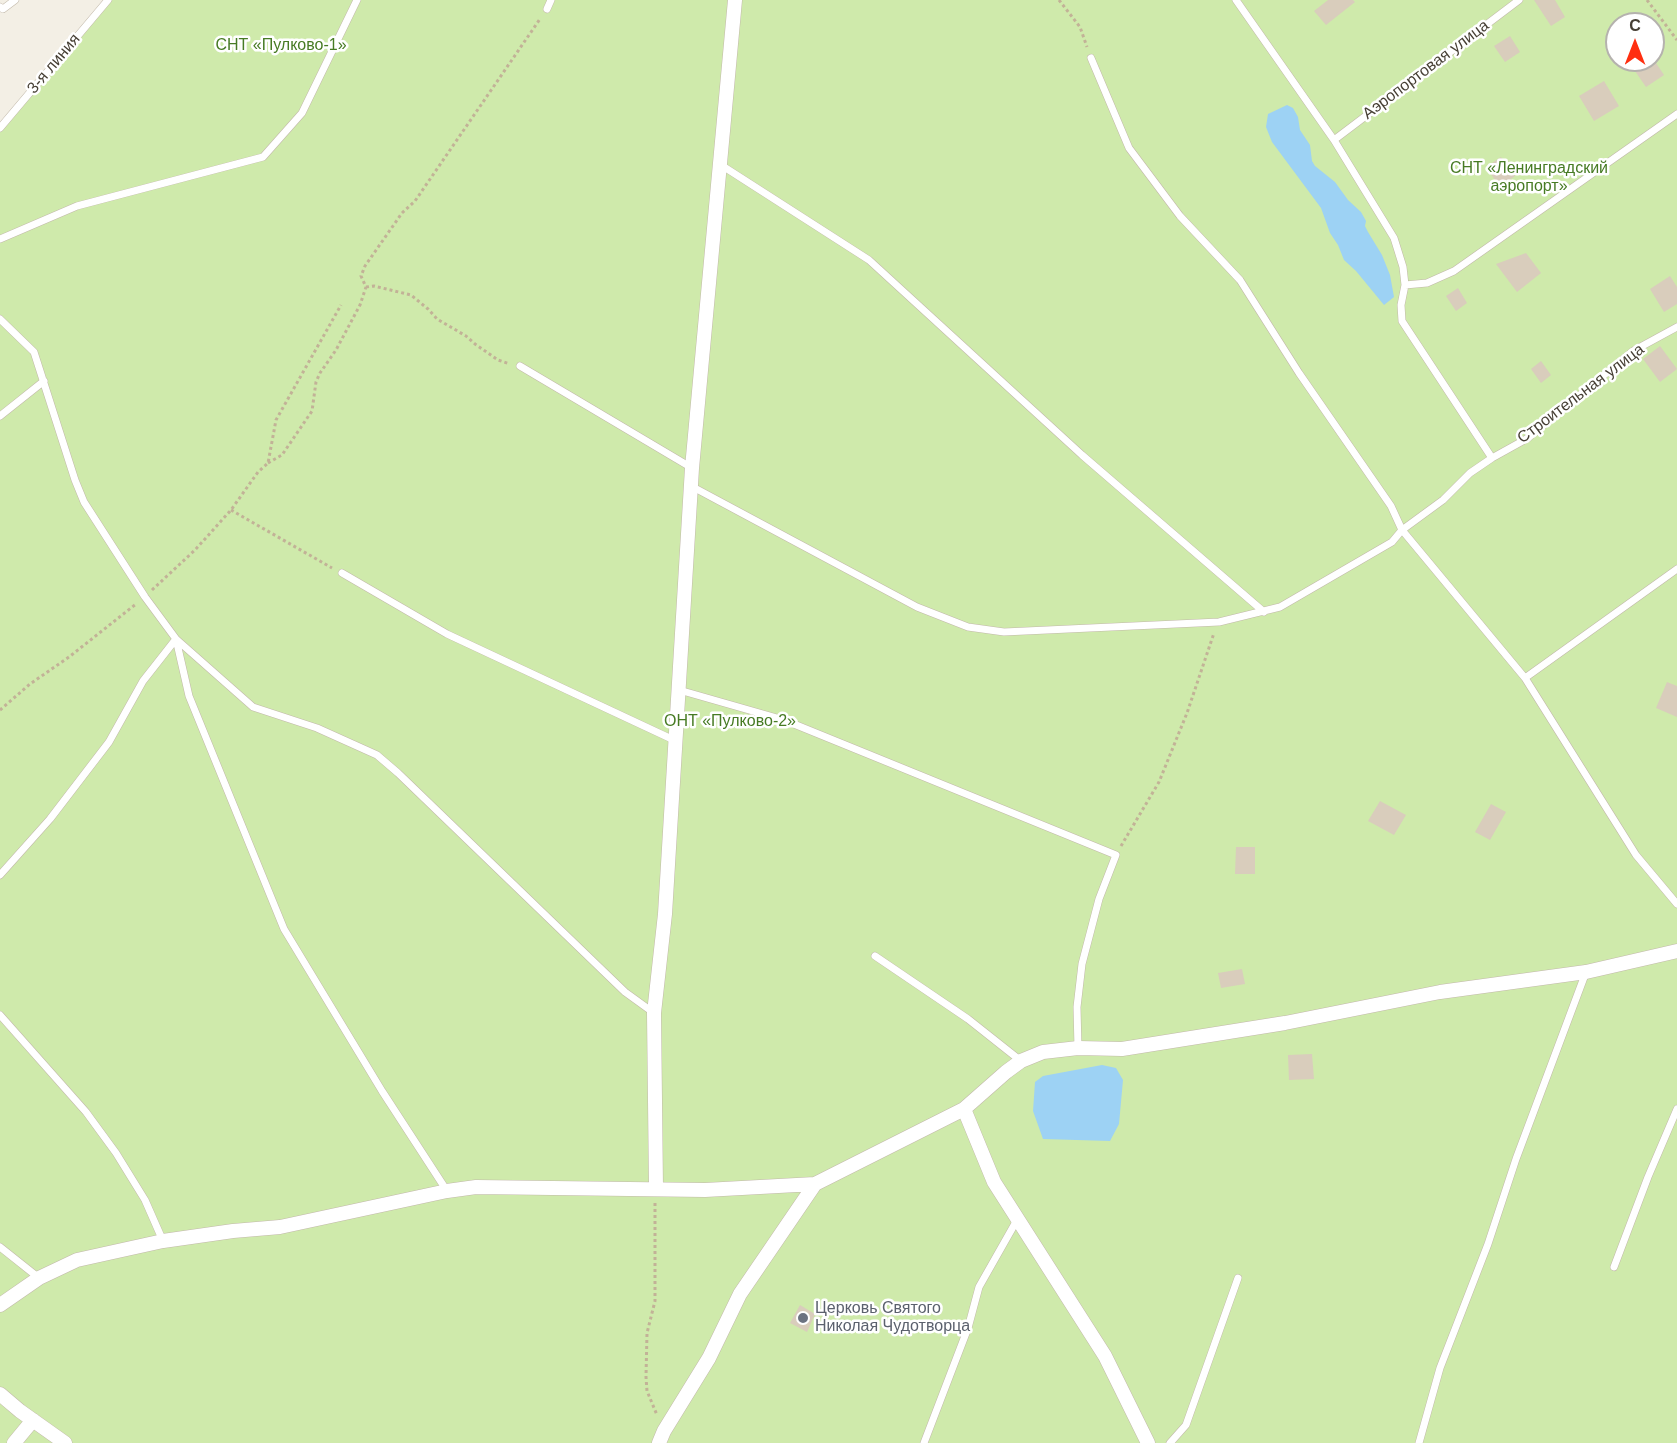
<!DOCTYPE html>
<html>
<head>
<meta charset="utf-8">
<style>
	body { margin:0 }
	#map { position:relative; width:1677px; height:1443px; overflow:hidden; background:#f3efe5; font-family:Arial,sans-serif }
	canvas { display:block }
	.north { position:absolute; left:1605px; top:12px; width:60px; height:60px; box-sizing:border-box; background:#fff; border:2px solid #b5b2ae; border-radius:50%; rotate:0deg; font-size:16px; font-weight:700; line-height:24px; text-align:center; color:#463f34 }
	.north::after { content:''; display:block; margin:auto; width:21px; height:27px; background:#ff2f10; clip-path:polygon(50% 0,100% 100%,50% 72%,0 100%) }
</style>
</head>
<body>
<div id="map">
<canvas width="1677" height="1443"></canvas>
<div class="north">С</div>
</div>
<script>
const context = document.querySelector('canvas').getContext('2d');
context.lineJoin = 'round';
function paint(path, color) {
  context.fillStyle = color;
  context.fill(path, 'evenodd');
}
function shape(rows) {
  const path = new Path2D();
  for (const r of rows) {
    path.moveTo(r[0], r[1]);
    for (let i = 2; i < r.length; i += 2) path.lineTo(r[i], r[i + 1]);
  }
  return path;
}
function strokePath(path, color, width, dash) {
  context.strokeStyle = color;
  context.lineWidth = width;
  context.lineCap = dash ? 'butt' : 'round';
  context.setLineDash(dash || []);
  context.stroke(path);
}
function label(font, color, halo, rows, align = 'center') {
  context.font = font + ' Arial,sans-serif';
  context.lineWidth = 5;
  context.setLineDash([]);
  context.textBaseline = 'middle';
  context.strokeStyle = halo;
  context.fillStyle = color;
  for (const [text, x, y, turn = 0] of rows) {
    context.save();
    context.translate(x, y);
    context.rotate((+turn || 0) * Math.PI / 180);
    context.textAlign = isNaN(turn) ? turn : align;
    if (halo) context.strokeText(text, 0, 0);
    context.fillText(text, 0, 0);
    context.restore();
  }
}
paint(shape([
	[108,0,1677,0,1677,1443,0,1443,0,128],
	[1617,24,1653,24,1653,60,1617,60]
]), '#cfeaab');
paint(shape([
	[1287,105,1293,108,1298,117,1300,130,1310,145,1312,161,1315,166,1335,182,1348,200,1361,212,1366,221,1365,226,1368,232,1382,255,1390,275,1394,297,1384,305,1356,271,1344,260,1338,245,1330,233,1321,208,1272,142,1266,127,1268,114],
	[1102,1065,1116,1068,1123,1080,1119,1124,1110,1141,1043,1139,1033,1111,1035,1082,1043,1076]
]), '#9dd2f4');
paint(shape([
	[1328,0,1353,0,1355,2,1326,25,1314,11],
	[1534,0,1555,0,1565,17,1551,26],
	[1510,36,1520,52,1505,62,1494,46],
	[1652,60,1654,60,1664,75,1646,87,1635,71],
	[1604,81,1619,106,1594,121,1579,96],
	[1501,157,1515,176,1500,187,1486,167],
	[1526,253,1541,273,1517,292,1496,264],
	[1670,276,1677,287,1677,304,1664,312,1650,289],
	[1458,288,1467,303,1456,311,1446,296],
	[1660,346,1677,369,1660,382,1643,359],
	[1541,361,1551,375,1541,383,1531,369],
	[1667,682,1677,686,1677,717,1656,708],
	[1380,801,1406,815,1394,835,1368,821],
	[1491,804,1506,812,1490,840,1475,832],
	[1236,847,1255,847,1255,874,1235,874],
	[1242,969,1245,984,1221,988,1218,973],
	[1312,1054,1314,1079,1289,1080,1288,1055],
	[800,1305,815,1314,807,1332,790,1323]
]), '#d9cdbc');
const lane = shape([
	[1236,0,1334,140,1394,238,1403,267,1405,285,1401,305,1402,321,1492,458],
	[0,7,3,9,15,0],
	[547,9,551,0],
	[1091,58,1129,148,1180,216,1240,280,1299,373,1391,506,1402,530,1525,678,1636,855,1677,904],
	[0,128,108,0],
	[1334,140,1519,0],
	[721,165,869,260,1082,455,1264,612],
	[0,239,77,206,263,157,302,113,357,0],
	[1405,285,1427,283,1454,271,1677,114],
	[0,319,34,352,75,480,84,502,145,597,176,639,253,707,317,728,377,755,398,773,625,992,654,1013],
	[520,366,692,468],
	[0,416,44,381],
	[691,486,917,607,968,627,1004,632,1219,622,1280,607,1392,542,1402,530,1443,500,1470,473,1492,458,1528,438,1633,351,1677,327],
	[342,573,447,634,676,741],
	[176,639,189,696,284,929,382,1091,447,1191],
	[1525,678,1677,569],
	[679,690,784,720,1116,855,1099,899,1082,964,1077,1007,1078,1048],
	[0,875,50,819,109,742,143,681,176,639],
	[875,956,968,1019,1021,1061],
	[0,1015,86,1112,116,1153,145,1200,163,1241],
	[0,1247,39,1278],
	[1614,1267,1648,1177,1677,1109],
	[924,1443,968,1328,979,1287,1017,1220],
	[1170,1443,1186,1425,1238,1278],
	[1419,1443,1440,1368,1488,1244,1516,1159,1586,972]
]);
const street = shape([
	[964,1109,994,1182,1105,1356,1148,1443],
	[656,1188,654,1013,665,914,692,468,735,0],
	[0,1305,39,1278,77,1260,163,1241,233,1231,280,1227,447,1191,476,1187,705,1190,815,1184,964,1109,1006,1072,1021,1061,1043,1052,1078,1048,1122,1049,1285,1023,1440,992,1586,972,1677,951],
	[0,1394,20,1411,65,1443],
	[14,1443,33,1420],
	[659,1443,664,1431,709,1358,740,1294,815,1184]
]);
strokePath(lane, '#c2b9aa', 8);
strokePath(street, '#c2b9aa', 15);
strokePath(shape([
	[1059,0,1080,27,1087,47],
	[1647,0,1677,40],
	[366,287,374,286,411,295,428,309,437,319,466,336,475,344,498,360,510,364],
	[268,463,282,455,312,411,316,382,320,373,336,350,360,305,366,287,361,276,365,266,402,213,415,201,540,19],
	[231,510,332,568],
	[152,590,195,550,231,510,258,472,268,463,276,420,341,305],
	[0,710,30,684,69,657,136,604],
	[1121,846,1159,782,1187,713,1214,633],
	[655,1203,655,1301,647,1333,646,1377,647,1391,657,1415]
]), '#c2b297', 3, [3, 3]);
strokePath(lane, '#fff', 7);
strokePath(street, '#fff', 14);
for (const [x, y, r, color] of [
	[803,1318,6,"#6b7280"]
]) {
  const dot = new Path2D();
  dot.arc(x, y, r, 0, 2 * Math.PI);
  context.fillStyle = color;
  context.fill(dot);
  strokePath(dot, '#fff', 2);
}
label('16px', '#477b24', '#fff', [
	["СНТ «Пулково-1»",281,46],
	["СНТ «Ленинградский",1529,169],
	["аэропорт»",1529,187],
	["ОНТ «Пулково-2»",730,722]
]);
label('16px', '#463f34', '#fff', [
	["3-я линия",54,64,-50],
	["Аэропортовая улица",1426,70,-37],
	["Строительная улица",1581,394,-37]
]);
label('16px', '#5b616d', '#fff', [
	["Церковь Святого",815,1309],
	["Николая Чудотворца",815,1327]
], 'left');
</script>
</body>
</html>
